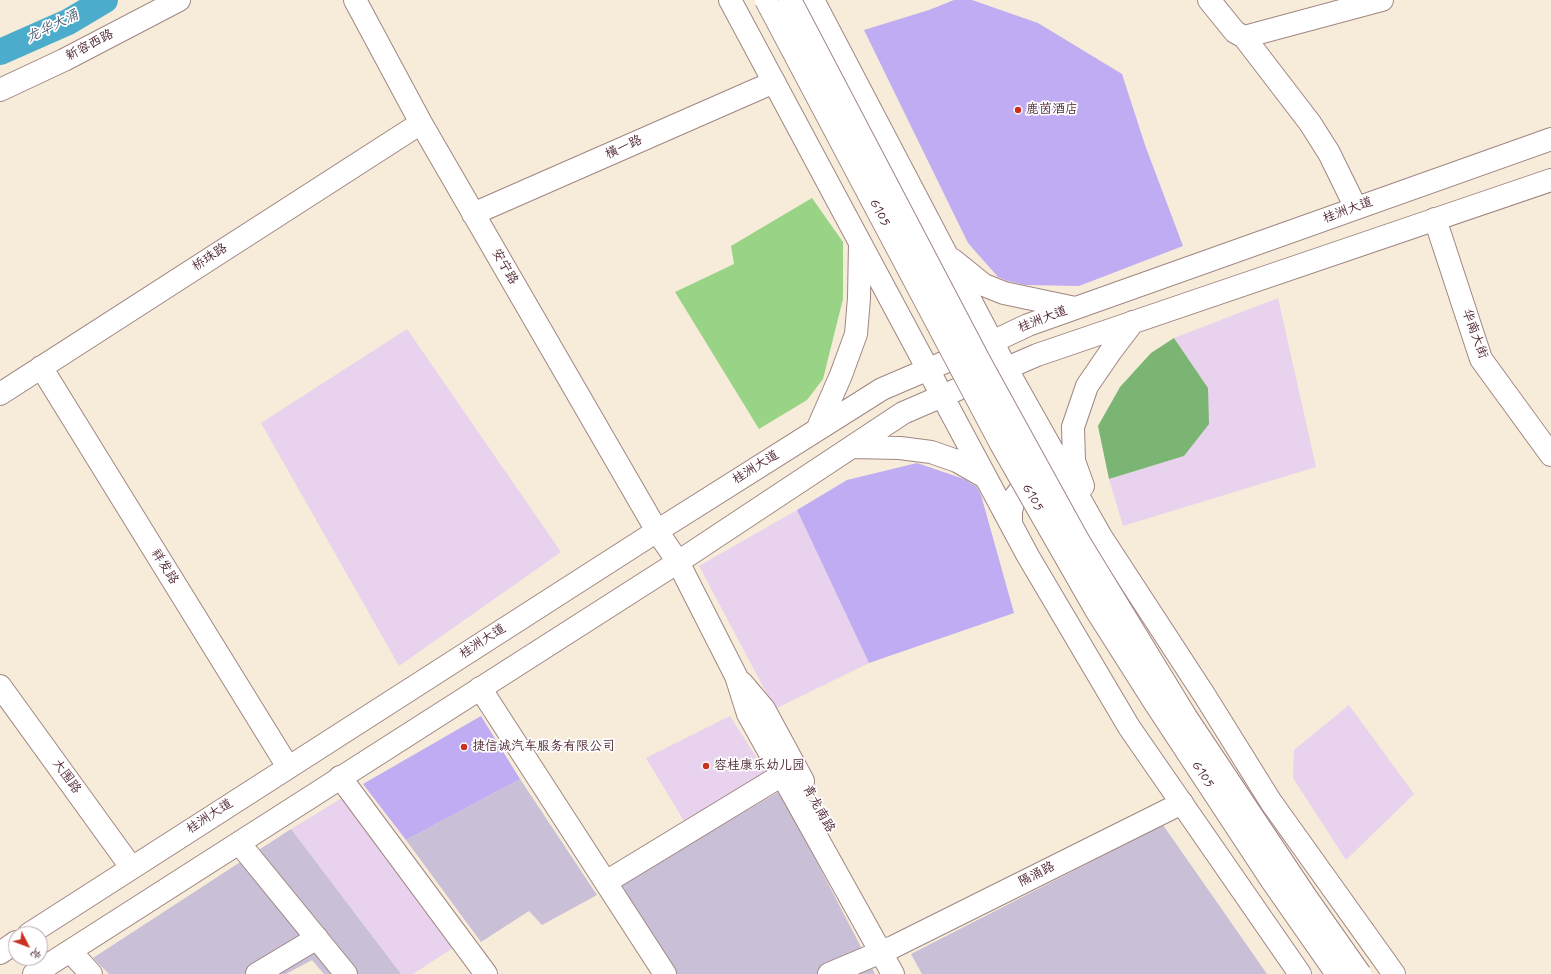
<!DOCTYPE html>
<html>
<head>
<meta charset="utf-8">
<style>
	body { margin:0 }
	#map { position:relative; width:1551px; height:974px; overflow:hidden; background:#f6ecd9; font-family:Mynerve,"LXGW WenKai TC",sans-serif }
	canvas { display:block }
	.north { position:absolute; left:8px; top:926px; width:40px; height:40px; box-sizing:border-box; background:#fff; border:1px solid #b7a5aa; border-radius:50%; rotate:132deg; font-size:11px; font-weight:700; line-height:16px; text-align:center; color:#4a1f2b }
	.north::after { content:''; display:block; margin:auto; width:14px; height:18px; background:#c8321e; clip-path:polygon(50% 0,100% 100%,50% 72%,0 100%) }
</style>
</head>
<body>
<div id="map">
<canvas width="1551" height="974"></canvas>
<div class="north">北</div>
</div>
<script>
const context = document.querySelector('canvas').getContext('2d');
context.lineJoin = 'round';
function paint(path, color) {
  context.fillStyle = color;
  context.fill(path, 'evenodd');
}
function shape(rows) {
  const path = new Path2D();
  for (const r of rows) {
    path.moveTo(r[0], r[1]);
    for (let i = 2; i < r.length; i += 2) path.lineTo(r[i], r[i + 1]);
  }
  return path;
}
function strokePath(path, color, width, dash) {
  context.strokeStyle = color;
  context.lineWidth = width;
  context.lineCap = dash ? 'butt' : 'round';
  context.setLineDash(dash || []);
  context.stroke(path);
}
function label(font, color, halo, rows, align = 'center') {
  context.font = font + ' Mynerve,"LXGW WenKai TC",sans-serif';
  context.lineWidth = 3.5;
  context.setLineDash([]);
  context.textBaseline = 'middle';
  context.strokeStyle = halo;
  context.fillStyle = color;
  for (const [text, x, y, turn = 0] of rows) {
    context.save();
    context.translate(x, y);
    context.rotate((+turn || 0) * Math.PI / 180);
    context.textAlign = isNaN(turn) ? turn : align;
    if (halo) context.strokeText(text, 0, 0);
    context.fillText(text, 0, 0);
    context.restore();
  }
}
paint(shape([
	[1278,298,1316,467,1123,526,1109,479,1184,456,1208,388,1174,338],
	[407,329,561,552,399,666,261,423],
	[797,510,869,663,775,709,699,566],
	[1349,705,1414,794,1346,860,1293,778,1294,750],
	[730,716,767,774,684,821,646,758],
	[342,798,453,948,413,974,401,974,291,829]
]), '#e8d2ee');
paint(shape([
	[520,779,597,895,542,925,529,911,481,942,406,840],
	[780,791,875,974,676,974,621,884],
	[1163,825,1267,974,922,974,911,954],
	[291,829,401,974,324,974,312,960,286,974,109,974,93,958]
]), '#c9bfd7');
paint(shape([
	[812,198,843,242,843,299,823,379,807,400,759,429,675,292,734,264,731,246]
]), '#99d386');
paint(shape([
	[1174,338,1208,388,1209,424,1184,456,1109,479,1098,426,1120,387,1151,353]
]), '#7ab573');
strokePath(shape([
	[0,52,68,22,105,0]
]), '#4caccb', 26);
paint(shape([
	[954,0,972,0,1038,23,1122,74,1145,145,1183,246,1079,286,1025,285,1008,281,998,277,968,243,864,30,929,10],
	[917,463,964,479,977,487,981,495,1014,613,869,663,797,510,847,480],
	[481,716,520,779,406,840,363,784]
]), '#bfacf2');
const minor = shape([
	[355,0,421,123,657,531,678,562,736,676,748,714,893,974],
	[1209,0,1235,32,1244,37,1310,123,1329,153,1356,208],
	[1244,37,1382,0],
	[0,90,64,60,179,0],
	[473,214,774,82],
	[1435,219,1481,359,1551,455],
	[41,367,288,767],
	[0,394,421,123],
	[742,683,764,709,803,781],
	[0,686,131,867],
	[480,688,665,974],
	[340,777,486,974],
	[239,843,346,974],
	[606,882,782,775],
	[70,951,91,974],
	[257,974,317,938],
	[829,974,893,947,1182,803]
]);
const major = shape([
	[730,0,1028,556,1129,727,1300,974],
	[813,0,1006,368,1100,535,1205,696,1271,802,1394,974],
	[953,260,984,285,1004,293,1075,308],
	[817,430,841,375,856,334,859,298,860,243],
	[852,447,900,448,931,452,957,461,985,477],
	[1083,486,1074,461,1073,427,1087,386,1111,351,1133,322],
	[1011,524,1011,511,1015,497,1024,485,1034,481,1042,480],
	[29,934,657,531,882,389,992,342,1028,325,1551,139],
	[0,953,16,942],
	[34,974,678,562,903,413,1037,355,1551,180]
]);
strokePath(minor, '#a08682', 24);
strokePath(major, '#a08682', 24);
strokePath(minor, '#fff', 22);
strokePath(major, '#fff', 22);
const highwayBridge = shape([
	[766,0,1001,444,1096,610,1155,703,1272,881,1337,974],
	[790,0,980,362,1078,540,1186,717,1306,897,1360,974]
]);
strokePath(highwayBridge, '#a08682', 24, []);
strokePath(highwayBridge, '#fff', 22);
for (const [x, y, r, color] of [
	[1018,110,4,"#c8321e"],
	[464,747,4,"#c8321e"],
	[706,766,4,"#c8321e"]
]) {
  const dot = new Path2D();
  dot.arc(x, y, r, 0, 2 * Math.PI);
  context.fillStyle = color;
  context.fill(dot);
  strokePath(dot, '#fff', 1.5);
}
label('13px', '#4a1f2b', '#fff', [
	["新容西路",90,46,-28],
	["横一路",624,148,-24],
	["桂洲大道",1348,211,-20],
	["G105",879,213,62],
	["桥珠路",210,258,-33],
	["安宁路",504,267,60],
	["桂洲大道",1043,320,-21],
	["华南大街",1474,334,70],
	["桂洲大道",756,468,-32],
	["G105",1032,498,60],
	["祥发路",164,567,58],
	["桂洲大道",483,642,-33],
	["G105",1202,775,57],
	["大围路",66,777,54],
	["青龙南路",818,809,61],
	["桂洲大道",210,817,-33],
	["隔涌路",1037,875,-27]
]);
label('13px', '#4a1f2b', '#fff', [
	["鹿茵酒店",1026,110],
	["捷信诚汽车服务有限公司",472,747],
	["容桂康乐幼儿园",714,766]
], 'left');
label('italic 14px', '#4b5e73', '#fff', [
	["龙华大涌",53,27,-26]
]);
</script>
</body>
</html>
